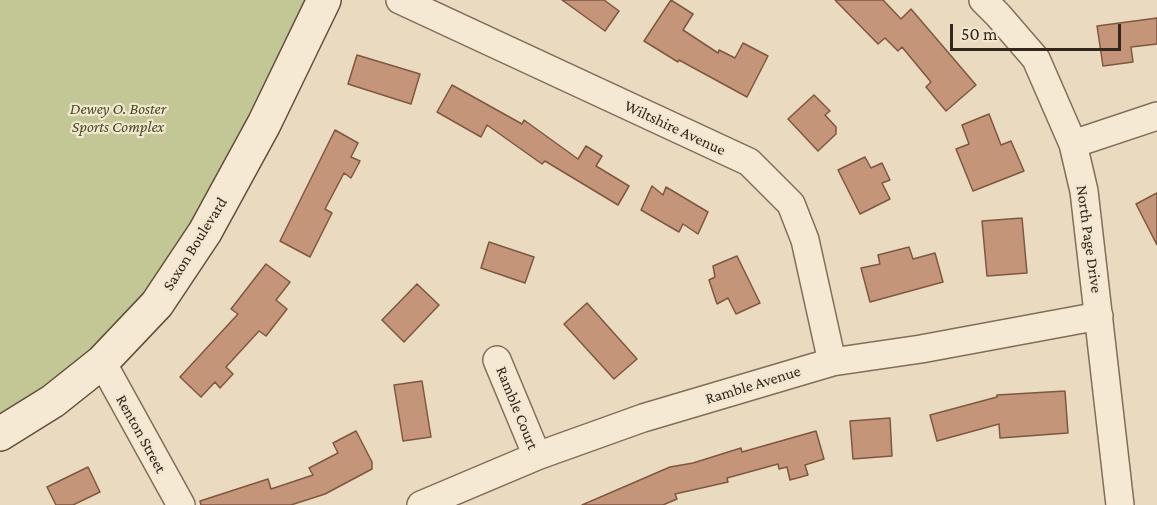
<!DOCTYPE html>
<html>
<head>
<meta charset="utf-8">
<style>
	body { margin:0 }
	#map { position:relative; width:1157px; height:505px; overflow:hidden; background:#eadbc0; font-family:"Crimson Pro",serif }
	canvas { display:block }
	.scale { position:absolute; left:950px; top:24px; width:171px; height:27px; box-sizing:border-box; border:3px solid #32261d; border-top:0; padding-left:8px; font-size:18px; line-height:21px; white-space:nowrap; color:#32261d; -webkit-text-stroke:4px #f2e6cf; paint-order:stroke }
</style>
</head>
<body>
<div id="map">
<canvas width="1157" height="505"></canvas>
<div class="scale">50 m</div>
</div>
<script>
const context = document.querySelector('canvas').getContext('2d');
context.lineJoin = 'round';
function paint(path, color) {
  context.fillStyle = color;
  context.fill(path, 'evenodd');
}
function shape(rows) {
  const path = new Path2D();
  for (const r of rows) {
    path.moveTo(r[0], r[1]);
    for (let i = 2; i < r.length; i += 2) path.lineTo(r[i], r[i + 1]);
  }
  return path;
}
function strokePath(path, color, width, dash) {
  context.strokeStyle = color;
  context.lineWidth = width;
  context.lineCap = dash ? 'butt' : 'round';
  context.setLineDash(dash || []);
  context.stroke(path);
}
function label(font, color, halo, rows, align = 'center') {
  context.font = font + ' "Crimson Pro",serif';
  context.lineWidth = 4.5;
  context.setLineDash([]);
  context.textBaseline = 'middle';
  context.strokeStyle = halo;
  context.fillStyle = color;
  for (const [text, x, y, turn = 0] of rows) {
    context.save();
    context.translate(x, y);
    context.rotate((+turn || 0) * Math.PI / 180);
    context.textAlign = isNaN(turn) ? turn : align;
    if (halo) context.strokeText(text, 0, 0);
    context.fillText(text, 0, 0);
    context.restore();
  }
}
paint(shape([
	[0,0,309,0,239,145,172,262,111,334,49,388,0,416]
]), '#c3c795');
const building = shape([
	[562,0,604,0,619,11,605,31,562,0],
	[671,0,693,14,683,30,718,53,719,50,735,58,743,43,768,56,747,97,679,60,678,62,644,41,671,0],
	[835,0,883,0,901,19,911,9,976,85,946,111,926,87,931,82,902,47,898,51,885,38,878,44,835,0],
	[1157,18,1157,44,1131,47,1133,62,1103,66,1097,26,1157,18],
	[357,55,420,74,411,104,348,84,357,55],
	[452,85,522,124,524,120,578,159,586,146,602,156,596,166,629,186,618,205,545,161,542,164,487,125,481,137,437,112,452,85],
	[814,95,830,111,825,115,836,127,836,134,818,151,788,119,814,95],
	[989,114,1001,145,1011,141,1024,171,973,191,956,149,969,144,962,125,989,114],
	[335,130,358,143,351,157,360,161,351,178,344,173,325,209,332,213,310,257,280,241,335,130],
	[865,157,871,168,882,163,890,180,882,183,890,199,860,214,838,170,865,157],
	[652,186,663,195,666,187,708,212,698,234,683,224,679,232,641,210,652,186],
	[1157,193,1157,245,1136,204,1157,193],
	[1022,218,1027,273,987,276,982,221,1022,218],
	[489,242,534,257,525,283,481,268,489,242],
	[909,247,913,259,935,253,943,282,870,302,861,268,880,264,878,255,909,247],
	[737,256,760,303,736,314,728,298,717,304,709,280,715,277,713,266,737,256],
	[266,264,290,282,276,300,287,309,266,336,259,331,226,367,233,374,220,388,215,382,201,397,180,377,238,314,231,309,266,264],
	[417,284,439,305,404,342,382,320,417,284],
	[587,303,637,359,614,379,564,324,587,303],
	[422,381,431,437,403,441,394,385,422,381],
	[1065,391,1068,433,1000,438,999,424,937,441,930,415,997,397,997,395,1065,391],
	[890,418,892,456,853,459,850,421,890,418],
	[356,431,372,462,372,469,325,494,291,505,201,505,200,501,268,479,271,489,313,475,309,468,338,453,333,443,356,431],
	[816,431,824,459,805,465,808,475,790,480,787,467,779,469,778,464,727,478,728,482,675,494,677,499,663,505,582,505,670,467,693,463,741,448,742,452,816,431],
	[88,467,100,492,73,505,56,505,47,487,88,467]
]);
paint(building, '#c59579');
strokePath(building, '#7f5741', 1.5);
const street = shape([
	[400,0,749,162,791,204,805,240,832,362],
	[983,0,998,15,1036,59,1073,144,1084,191,1120,505],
	[1073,144,1157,116],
	[497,360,537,456],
	[102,362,181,505],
	[421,505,537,456,643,418,832,362,921,349,1099,316]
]);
const secondary = shape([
	[0,434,53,401,102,362,157,304,205,232,264,124,324,0]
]);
strokePath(street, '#826d5a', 30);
strokePath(secondary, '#634e3d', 36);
strokePath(street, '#f6e9d3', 27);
strokePath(secondary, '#f6e9d3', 33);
label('italic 16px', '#454d25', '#f2e6cf', [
	["Dewey O. Boster",118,109],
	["Sports Complex",118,127]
]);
label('16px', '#32261d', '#f2e6cf', [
	["Wiltshire Avenue",675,128,25],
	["North Page Drive",1089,239,82],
	["Saxon Boulevard",195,244,-58],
	["Ramble Avenue",753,385,-17],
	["Ramble Court",517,408,68],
	["Renton Street",141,434,61]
]);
</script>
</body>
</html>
